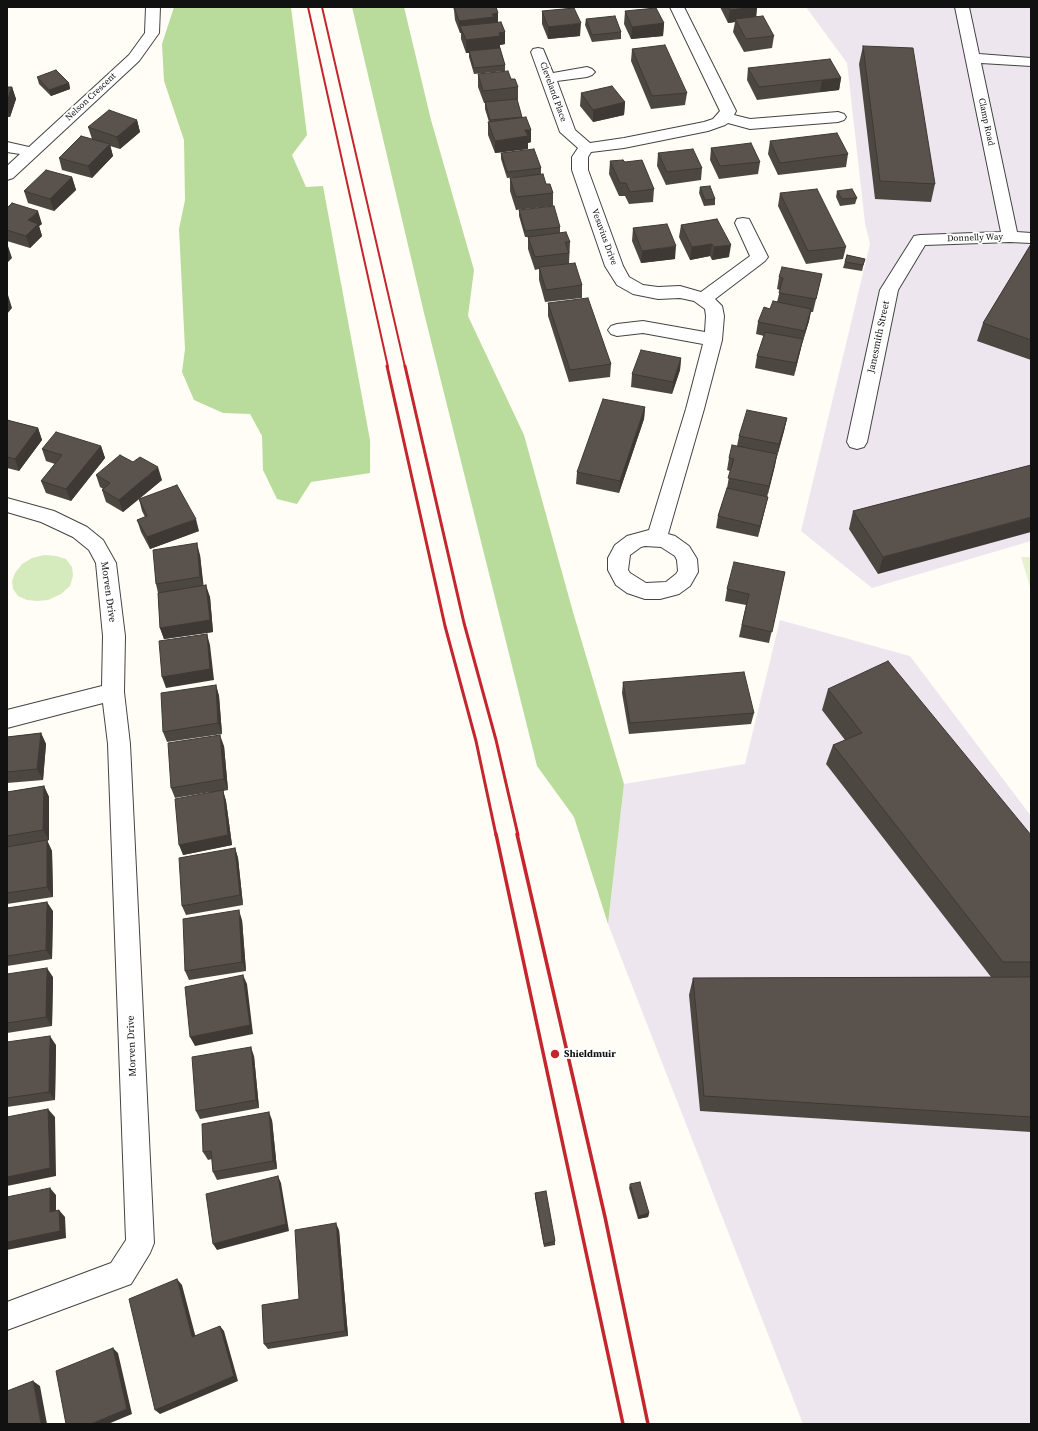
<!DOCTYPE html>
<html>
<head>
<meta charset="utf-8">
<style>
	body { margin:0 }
	#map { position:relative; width:1038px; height:1431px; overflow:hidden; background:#fffdf5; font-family:"Source Serif 4",serif }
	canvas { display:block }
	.frame { position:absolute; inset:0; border:8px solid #111; pointer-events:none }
</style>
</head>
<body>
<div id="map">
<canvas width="1038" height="1431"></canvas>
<div class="frame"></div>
</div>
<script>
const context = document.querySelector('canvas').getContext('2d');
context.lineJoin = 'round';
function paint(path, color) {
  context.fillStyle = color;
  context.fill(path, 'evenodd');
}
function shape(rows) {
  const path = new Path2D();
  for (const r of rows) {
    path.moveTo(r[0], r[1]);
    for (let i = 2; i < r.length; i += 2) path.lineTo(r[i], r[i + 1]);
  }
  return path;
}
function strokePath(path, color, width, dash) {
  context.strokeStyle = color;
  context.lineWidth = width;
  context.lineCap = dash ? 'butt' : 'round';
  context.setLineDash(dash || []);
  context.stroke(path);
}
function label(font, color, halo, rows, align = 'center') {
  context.font = font + ' "Source Serif 4",serif';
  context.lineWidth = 4;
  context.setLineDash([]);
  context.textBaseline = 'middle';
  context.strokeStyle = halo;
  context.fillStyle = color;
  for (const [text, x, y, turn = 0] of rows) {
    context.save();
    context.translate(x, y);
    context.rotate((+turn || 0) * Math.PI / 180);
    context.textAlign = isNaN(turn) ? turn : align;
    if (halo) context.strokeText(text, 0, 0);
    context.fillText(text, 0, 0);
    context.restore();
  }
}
paint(shape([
	[806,7,1031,7,1031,541,872,588,801,531,870,244,865,223,847,63],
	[780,620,910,656,1031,816,1031,1424,803,1424,608,924,624,784,745,764]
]), '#eee6ef');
paint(shape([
	[44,555,56,556,66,559,72,567,73,576,70,586,61,594,48,600,37,601,27,600,18,596,13,589,12,581,15,573,22,564,32,558]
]), '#d5ebbd');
paint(shape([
	[174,7,291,7,307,135,292,155,306,187,323,186,370,440,370,473,311,482,297,504,277,499,263,470,262,436,250,414,223,413,194,400,182,372,185,349,179,229,185,200,184,140,164,81,162,44],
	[352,7,404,7,431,120,474,270,468,316,524,435,573,612,624,784,608,924,574,817,537,766,424,313]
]), '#b9dc9c');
paint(shape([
	[1021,557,1031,557,1031,590]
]), '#e6f2cf');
const minor = shape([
	[146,7,160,7,159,33,139,61,13,178,7,180,7,166,20,154,7,152,7,142,29,147,129,55,145,33,146,7],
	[670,7,684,7,736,111,734,115,750,119,838,112,844,114,846,117,844,120,838,122,750,129,728,123,725,125,708,131,624,148,591,152,588,157,588,170,623,266,629,277,643,285,658,287,680,286,701,292,750,256,735,223,737,219,743,218,749,219,768,257,765,261,715,299,722,306,724,316,722,340,704,409,668,534,675,536,689,546,697,559,698,572,690,586,679,594,660,599,645,599,627,593,616,585,608,570,608,558,615,545,627,536,649,530,686,409,703,344,643,333,617,336,611,334,608,330,611,326,617,324,643,321,705,332,706,316,705,309,694,301,680,298,658,299,633,294,617,285,605,266,572,170,572,157,578,148,560,132,531,52,533,49,538,48,543,49,553,73,587,67,592,69,595,72,592,75,587,77,557,81,575,130,590,143,624,138,704,122,713,119,720,111,670,7],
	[645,546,661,547,675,556,677,560,678,571,676,574,666,582,646,583,630,573,628,570,630,555,641,547,645,546],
	[955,7,969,7,979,54,1031,58,1031,66,981,63,1017,232,1031,233,1031,243,1010,242,925,245,898,290,867,442,864,447,857,449,850,447,847,442,880,290,914,236,920,235,1001,232,955,7],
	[7,498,54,511,87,527,103,540,116,563,125,636,124,692,130,744,154,1243,150,1253,131,1284,7,1330,7,1302,111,1263,126,1240,108,744,103,703,7,728,7,710,102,686,103,636,96,563,89,550,73,537,41,522,7,512,7,498]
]);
strokePath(minor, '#444', 2);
paint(minor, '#fff');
strokePath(shape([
	[308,7,388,367],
	[322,7,405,367]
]), '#c4262e', 2);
strokePath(shape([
	[387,366,445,626,476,741,496,835],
	[405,366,464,623,496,740,518,835]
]), '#c4262e', 3);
strokePath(shape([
	[496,834,623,1424],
	[517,834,605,1217,648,1424]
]), '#c4262e', 3.5);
paint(shape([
	[453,7,496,7,498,22,505,32,505,44,500,45,500,49,505,65,505,71,474,74,469,57,469,53,466,53,461,39,461,33,460,33,455,20,454,10],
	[720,7,757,7,756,17,774,36,772,48,744,52,733,32,735,22,728,23],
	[542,11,580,36,548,39,542,24],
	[625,11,664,23,663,36,631,39,624,24],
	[586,19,621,32,621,39,592,42,585,25],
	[863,46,935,184,931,202,875,199,859,64],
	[632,49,687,93,685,105,651,109,631,61],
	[748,68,841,78,839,90,757,100,747,80],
	[478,74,511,79,518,87,518,99,517,100,522,118,531,130,531,142,528,143,528,149,495,153,488,135,488,122,489,122,485,109,485,103,484,103,478,87],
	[37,77,69,83,70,89,51,96,39,84],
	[7,87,12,87,16,99,10,117,7,117],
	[581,93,625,102,624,115,593,122,580,106],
	[137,120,140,132,120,149,110,146,113,156,92,178,62,170,59,158,92,139,88,127],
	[770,141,848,154,846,167,778,175,768,154],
	[711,148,760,162,758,174,719,179,710,160],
	[501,153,541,168,541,175,546,184,553,193,553,206,516,210,510,191,510,178,540,175,507,178,501,159],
	[658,153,702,168,701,180,666,185,657,166],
	[610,161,654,189,653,202,629,204,625,196,619,196,609,174],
	[72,177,76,190,54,211,28,203,24,191],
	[700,187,715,199,715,205,704,206,699,193],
	[837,191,857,198,855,204,840,206,836,197],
	[780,193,846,247,843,259,806,264,778,206],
	[7,208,42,224,39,226,42,236,30,248,7,241],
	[519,210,560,227,560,233,570,242,569,264,582,285,582,298,545,302,539,280,539,269,535,270,528,249,528,237,525,237,519,216],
	[717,219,729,257,712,260,710,256,690,260,679,237,681,225],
	[633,228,675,259,641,263,632,241],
	[1031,244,1031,360,977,341,983,323],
	[847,255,865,259,862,271,843,268],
	[822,274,813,312,811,312,809,321,802,344,794,376,755,368,757,356,764,336,756,334,758,322,777,302,780,290,777,289,779,277],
	[548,303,611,364,610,377,569,382,548,316],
	[681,358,680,370,672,394,631,387,632,374],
	[645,407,644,419,619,493,576,484,577,472],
	[787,418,784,431,777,456,767,497,768,497,758,537,716,528,718,516,727,488,730,471,727,470,729,458,737,446,739,436],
	[7,420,38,428,42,440,19,471,7,468],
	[101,446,105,458,71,501,46,493,41,481,55,464,46,461,42,449],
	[1031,465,878,574,849,529,853,511],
	[96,475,162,480,139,499,199,531,150,549,141,532,137,520,145,517,142,511,139,499,123,512,106,502,102,490,103,489,100,487],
	[200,555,203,586,210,597,213,632,164,639,160,628,158,593,156,584],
	[785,572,769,643,739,637,746,605,725,601,727,589],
	[623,682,754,713,751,724,629,734,622,693],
	[216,685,219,696,222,734,167,742,163,732],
	[828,689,1031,835,1031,1132,700,1111,689,995,693,978,991,977,826,764,833,745,845,740,822,710],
	[41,733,46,744,43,780,7,783,7,737],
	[224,746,228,790,223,791,226,801,232,845,183,855,211,792,175,798,171,788],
	[44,786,49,797,49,840,47,841,52,851,53,897,7,904,7,792],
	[235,848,238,858,243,905,186,915,182,906],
	[7,908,53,911,52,959,7,966],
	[242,920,246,971,189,980,185,971],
	[7,974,53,977,52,1026,7,1033],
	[7,1042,56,1045,55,1100,7,1107],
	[254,1056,259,1108,200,1119,196,1111],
	[272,1120,277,1169,217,1180,213,1172,212,1159,208,1160,203,1152],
	[630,1184,649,1213,648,1217,638,1219,629,1188],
	[535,1193,555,1241,555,1245,544,1247,535,1197],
	[339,1230,348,1336,268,1349,264,1344,299,1299]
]), '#4d4742');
paint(shape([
	[757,7,756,19,735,19,735,22,728,23,730,10],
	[498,13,498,25,460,26,461,33,460,33,459,21],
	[581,23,580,36,548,39,548,27],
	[664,23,663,36,631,39,632,27],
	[505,32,505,44,500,45,500,49,466,53,466,40,499,33],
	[841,78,839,90,820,92,822,80],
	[69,83,70,89,51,96,49,90],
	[12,87,16,99,10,117,7,109,7,102],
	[625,102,624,115,593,122,593,110],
	[137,120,140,132,120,149,117,137],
	[525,130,531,130,531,142,528,143,528,149,495,153,495,141],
	[110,144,113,156,92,178,88,166],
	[72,177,76,190,54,211,50,199],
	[38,211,42,224,39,226,42,236,30,248,26,236,28,220],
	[712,244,710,256,690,260,692,247],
	[731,245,729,257,712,260,714,247],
	[7,246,8,246,12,258,7,263],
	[676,246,675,259,641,263,642,251],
	[8,295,12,308,7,314,7,296],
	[811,309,809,321,802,344,805,331],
	[803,339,800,352,794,376,796,363],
	[681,358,680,370,672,394,673,382],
	[645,407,644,419,619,493,620,481],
	[787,418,784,431,777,457,779,444],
	[38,428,42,440,19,471,15,459],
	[101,446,105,458,71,501,66,489],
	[777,454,775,466,767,498,769,486],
	[158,467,162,480,123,512,119,500],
	[768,497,758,537,760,526],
	[1031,517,1031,532,878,574,883,557],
	[196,519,199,531,150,549,147,537],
	[197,543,200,555,204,589,200,577],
	[206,585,210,597,213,632,164,639,160,628],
	[207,634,210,645,214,680,166,688,162,677],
	[216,685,219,696,222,734,218,723],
	[41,733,46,744,43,780,37,769],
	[220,735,224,746,228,790,224,779],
	[44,786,49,797,49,840,43,830],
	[223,790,226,801,232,845,183,855,179,845],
	[47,840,52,851,53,897,47,887],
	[235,848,238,858,243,905,240,895],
	[47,902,53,911,52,959,46,950],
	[239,910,242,920,246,971,242,962],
	[47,968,53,977,52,1026,46,1017],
	[243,975,247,984,253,1034,195,1046,190,1037],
	[50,1036,56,1045,55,1100,49,1092],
	[251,1047,254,1056,259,1108,256,1100],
	[48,1109,55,1117,56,1176,7,1186,7,1177],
	[269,1112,272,1120,277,1169,273,1161],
	[278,1176,281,1183,289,1231,217,1250,213,1244],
	[50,1188,56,1195,56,1219,50,1212],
	[59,1210,65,1217,66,1238,7,1250,7,1242],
	[649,1213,648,1217,638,1219,639,1216],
	[336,1223,339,1230,348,1336,345,1331],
	[177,1279,182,1285,197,1342,192,1337],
	[220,1326,224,1331,238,1381,160,1414,155,1410],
	[113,1348,118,1353,132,1414,108,1424,91,1424],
	[33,1381,40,1386,47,1424,41,1424]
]), '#3f3936');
const building = shape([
	[454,7,496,7,498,13,492,14,494,17,459,21,454,7],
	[728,7,757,7,730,10,728,7],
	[574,8,581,23,548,27,542,11,574,8],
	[656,8,664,23,632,27,625,11,656,8],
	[615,16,621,32,592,35,586,19,615,16],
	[763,16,774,36,746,39,735,19,763,16],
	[501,22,505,32,499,33,500,36,466,40,460,26,501,22],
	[665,45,687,93,652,96,632,49,665,45],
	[863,46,913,48,935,184,880,181,863,46],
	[500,48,505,65,474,68,469,51,500,48],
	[830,59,841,78,759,87,748,68,830,59],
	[56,70,69,83,49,90,37,77,56,70],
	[508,71,511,79,515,79,518,87,483,91,478,74,508,71],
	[612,86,625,102,593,110,581,93,612,86],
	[7,87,12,87,7,102,7,87],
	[517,99,522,117,490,120,485,102,517,99],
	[109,110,137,120,117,137,88,127,109,110],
	[526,117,531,130,525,130,528,136,495,141,488,122,526,117],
	[837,133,848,154,780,163,770,141,837,133],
	[81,136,110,144,88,166,59,158,81,136],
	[751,143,760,162,720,166,711,148,751,143],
	[534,149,541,168,507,172,501,153,534,149],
	[693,149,702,168,667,172,658,153,693,149],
	[623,160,625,162,642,160,654,189,630,192,626,183,620,183,610,161,623,160],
	[46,170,72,177,50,199,24,191,46,170],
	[543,174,546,184,550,184,553,193,516,197,510,178,543,174],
	[710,186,715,199,705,200,700,187,710,186],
	[817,189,846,247,808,251,780,193,817,189],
	[852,189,857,198,842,199,837,191,852,189],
	[12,203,38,211,28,220,38,224,26,236,7,230,7,208,12,203],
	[554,206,560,227,525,231,519,210,554,206],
	[717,219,731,245,714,247,712,244,692,247,681,225,717,219],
	[667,224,676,246,642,251,633,228,667,224],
	[566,232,570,242,565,242,569,253,535,257,528,237,566,232],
	[1031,244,1031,340,983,323,1031,244],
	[847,255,865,259,863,265,845,262,847,255],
	[575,263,582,285,546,290,539,267,575,263],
	[782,267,822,274,816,299,779,293,783,278,779,277,782,267],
	[588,298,611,364,570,370,548,303,588,298],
	[773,301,811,309,805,331,758,322,764,307,770,309,773,301],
	[765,332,803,339,796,363,757,356,765,332],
	[641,350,681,358,673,382,632,374,641,350],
	[603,399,645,407,620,481,577,472,603,399],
	[747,410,787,418,779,444,739,436,747,410],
	[7,420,38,428,15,459,7,457,7,420],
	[56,432,101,446,66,489,41,481,62,455,42,449,56,432],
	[732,445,777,454,769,486,728,478,734,459,729,458,732,445],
	[120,455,133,462,140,457,158,467,119,500,102,490,110,483,96,475,120,455],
	[1031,465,1031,517,883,557,853,511,1031,465],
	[177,485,196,519,147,537,137,520,147,516,139,499,177,485],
	[727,488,768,497,760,526,718,516,727,488],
	[197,543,200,577,156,584,153,550,197,543],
	[734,562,785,572,772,632,742,625,749,594,727,589,734,562],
	[206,585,210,620,160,628,158,593,206,585],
	[207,634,210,669,162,677,159,641,207,634],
	[888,661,1031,835,1031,962,1003,962,833,745,862,733,828,689,888,661],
	[744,672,754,713,630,723,623,682,744,672],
	[216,685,218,723,163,732,161,693,216,685],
	[41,733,37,769,7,772,7,737,41,733],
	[220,735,224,779,171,788,168,743,220,735],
	[44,786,43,830,7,836,7,792,44,786],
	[223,790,228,835,179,845,175,799,223,790],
	[47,840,47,887,7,893,7,847,47,840],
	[235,848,240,895,182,906,179,858,235,848],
	[47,902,46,950,7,956,7,908,47,902],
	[239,910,242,962,185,971,183,919,239,910],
	[47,968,46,1017,7,1023,7,974,47,968],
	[243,975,250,1025,190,1037,185,987,243,975],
	[1031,977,1031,1117,704,1096,693,978,1031,977],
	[50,1036,49,1092,7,1098,7,1042,50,1036],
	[251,1047,256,1100,196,1111,192,1057,251,1047],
	[48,1109,50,1168,7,1177,7,1117,48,1109],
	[269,1112,273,1161,213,1172,211,1151,203,1152,202,1124,269,1112],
	[278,1176,286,1224,213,1244,206,1194,278,1176],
	[640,1182,649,1213,639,1216,630,1184,640,1182],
	[50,1188,50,1212,59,1210,60,1231,7,1242,7,1197,50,1188],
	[546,1191,555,1241,544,1244,535,1193,546,1191],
	[336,1223,345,1331,264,1344,262,1305,299,1299,295,1230,336,1223],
	[177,1279,192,1337,220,1326,234,1376,155,1410,129,1299,177,1279],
	[113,1348,127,1409,91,1424,66,1424,56,1371,113,1348],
	[33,1381,41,1424,7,1424,7,1391,33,1381]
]);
paint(building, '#5a524d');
strokePath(building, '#3f3936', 1);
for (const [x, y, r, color] of [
	[555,1054,5,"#c4262e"]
]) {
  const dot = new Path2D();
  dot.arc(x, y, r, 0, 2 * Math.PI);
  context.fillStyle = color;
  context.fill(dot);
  strokePath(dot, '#fff', 1.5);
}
label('9px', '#111', '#fff', [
	["Cleveland Place",553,92,70],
	["Nelson Crescent",91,97,-43],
	["Clamp Road",986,122,78],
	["Vesuvius Drive",604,237,70],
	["Donnelly Way",975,238,-2]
]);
label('10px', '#111', '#fff', [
	["Janesmith Street",879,337,-78],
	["Morven Drive",108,592,82],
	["Morven Drive",132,1046,-92]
]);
label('bold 10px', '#111', '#fff', [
	["Shieldmuir",564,1054]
], 'left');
</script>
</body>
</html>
